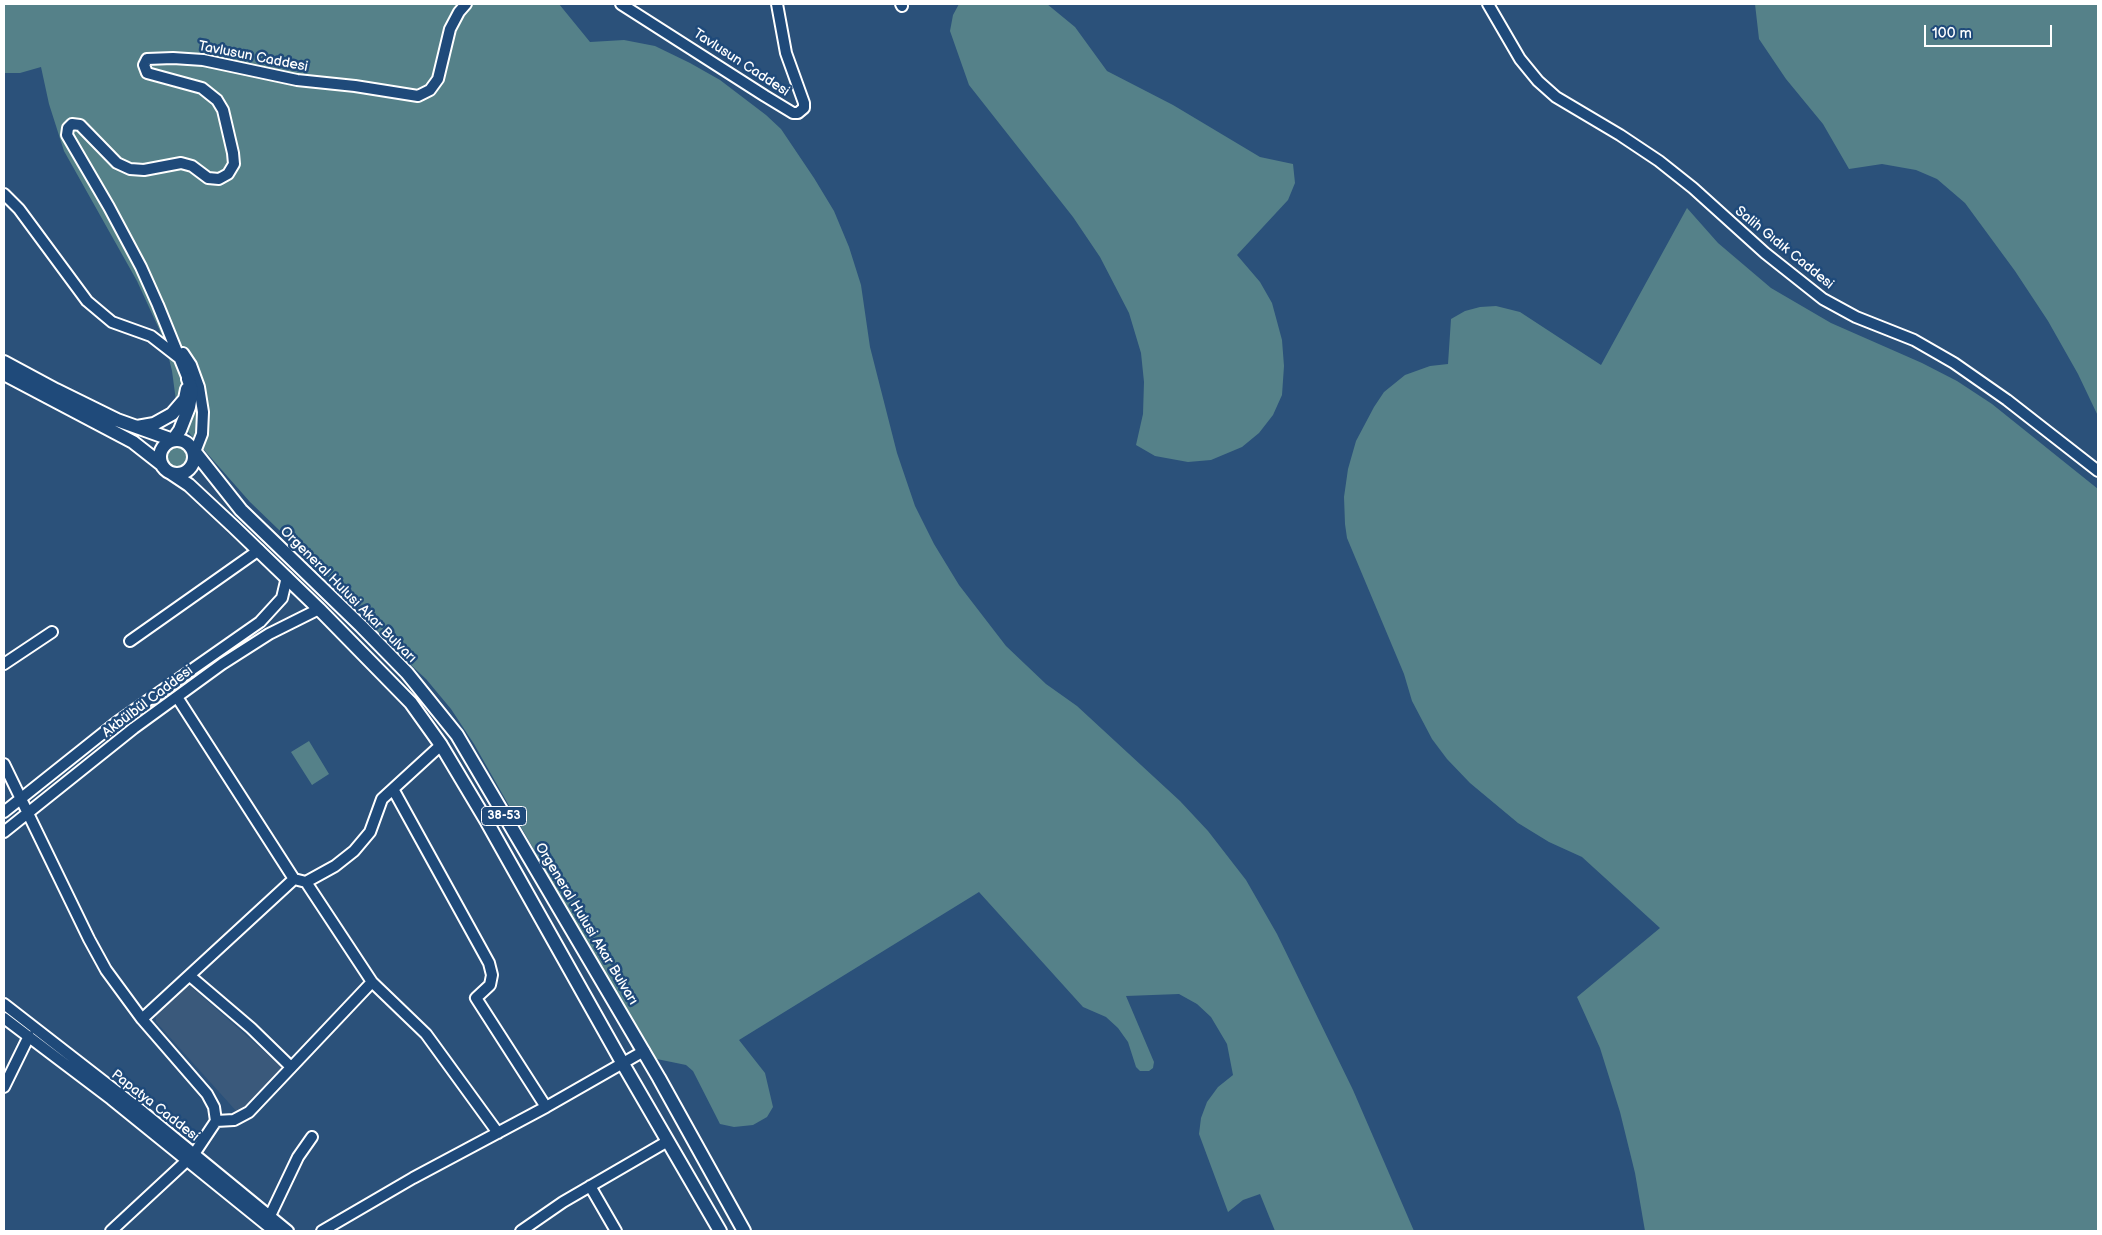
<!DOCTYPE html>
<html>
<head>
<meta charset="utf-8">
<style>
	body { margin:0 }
	#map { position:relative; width:2102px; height:1235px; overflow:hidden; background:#2b517a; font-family:"Balsamiq Sans",sans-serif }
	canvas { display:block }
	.frame { position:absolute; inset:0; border:5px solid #fff; pointer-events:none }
	.scale { position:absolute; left:1924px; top:25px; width:128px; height:22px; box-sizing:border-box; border:2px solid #fff; border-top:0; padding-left:6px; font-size:15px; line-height:18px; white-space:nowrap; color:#fff; -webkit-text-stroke:4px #1f4a7a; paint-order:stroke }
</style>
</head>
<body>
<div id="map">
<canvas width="2102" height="1235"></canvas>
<div class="frame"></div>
<div class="scale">100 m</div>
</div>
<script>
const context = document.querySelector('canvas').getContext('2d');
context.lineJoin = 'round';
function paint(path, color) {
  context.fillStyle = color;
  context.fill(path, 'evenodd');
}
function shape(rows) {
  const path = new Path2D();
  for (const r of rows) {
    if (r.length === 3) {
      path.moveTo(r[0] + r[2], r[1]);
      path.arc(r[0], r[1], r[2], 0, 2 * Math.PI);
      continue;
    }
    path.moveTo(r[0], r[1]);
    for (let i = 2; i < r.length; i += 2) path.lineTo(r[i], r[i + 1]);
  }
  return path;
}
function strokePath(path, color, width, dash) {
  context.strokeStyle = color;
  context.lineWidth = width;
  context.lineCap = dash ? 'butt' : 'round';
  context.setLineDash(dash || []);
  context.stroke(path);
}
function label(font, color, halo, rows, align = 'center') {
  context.font = font + ' "Balsamiq Sans",sans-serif';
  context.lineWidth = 5;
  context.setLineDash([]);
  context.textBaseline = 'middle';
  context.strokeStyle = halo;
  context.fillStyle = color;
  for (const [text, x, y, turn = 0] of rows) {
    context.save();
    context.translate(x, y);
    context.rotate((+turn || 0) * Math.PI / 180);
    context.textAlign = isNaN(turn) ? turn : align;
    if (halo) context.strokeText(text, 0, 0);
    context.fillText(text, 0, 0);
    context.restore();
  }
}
paint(shape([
	[188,984,284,1069,238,1113,156,1022,156,1012]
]), '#3a597b');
paint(shape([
	[4,4,559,4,590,42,624,40,655,46,690,63,720,80,766,115,781,129,814,178,834,211,849,247,861,285,870,347,897,453,915,506,934,544,959,585,1006,646,1046,684,1077,706,1180,801,1208,831,1246,880,1277,934,1353,1090,1414,1231,1275,1231,1260,1194,1243,1200,1228,1212,1199,1134,1201,1118,1207,1102,1218,1087,1233,1075,1227,1044,1211,1017,1197,1004,1179,994,1126,996,1154,1062,1153,1068,1149,1071,1140,1071,1136,1067,1128,1042,1118,1028,1106,1017,1083,1007,979,892,739,1040,765,1073,773,1107,767,1117,753,1125,734,1127,720,1124,693,1071,686,1065,652,1058,474,744,451,709,426,679,397,652,332,581,250,502,168,409,176,401,172,371,165,342,137,281,64,151,49,104,41,67,20,73,4,73],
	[959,4,1047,4,1075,27,1107,71,1173,105,1260,157,1293,164,1295,183,1288,200,1237,255,1260,282,1272,303,1282,340,1284,366,1282,395,1273,415,1259,433,1242,447,1211,460,1188,462,1155,456,1136,445,1143,414,1144,382,1141,353,1129,313,1100,257,1073,217,969,85,950,31,953,15],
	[1755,4,2098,4,2098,416,2078,374,2048,321,2015,271,1965,203,1937,179,1916,170,1882,164,1849,169,1823,124,1786,79,1759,39],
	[1687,208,1718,243,1771,288,1831,323,1922,363,1957,381,1992,404,2098,489,2098,1231,1645,1231,1635,1173,1620,1112,1600,1048,1577,997,1660,928,1582,857,1549,842,1518,823,1470,783,1447,759,1432,739,1412,701,1404,674,1347,538,1345,524,1344,497,1348,469,1356,441,1374,407,1384,392,1405,375,1430,366,1448,364,1451,319,1465,311,1480,307,1496,306,1520,312,1601,365],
	[178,456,14],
	[309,741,329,774,312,785,291,752]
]), '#558189');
const minor = shape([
	[621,4,765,96,793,113,798,113,804,108,804,103,786,53,777,4],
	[901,4,902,6],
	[1488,4,1520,59,1538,81,1556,97,1620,135,1659,161,1693,188,1765,253,1823,299,1856,317,1914,340,1954,363,2007,400,2098,471],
	[4,194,19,209,87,301,112,322,151,336,178,357],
	[183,353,191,365,199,387,203,412,202,434,195,452],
	[188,379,158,305,141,267,109,207,67,135,68,128,72,124,80,125,117,163,130,169,144,170,181,163,192,166,208,178,219,179,228,174,234,164,233,153,223,110,217,100,202,88,147,73,144,65,147,59,173,58,203,60,297,80,355,86,418,96,430,90,438,79,450,29,459,12,466,4],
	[130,641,259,550],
	[4,664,52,632],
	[4,764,89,939,106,970,142,1019,207,1094,214,1107,216,1121,194,1154,111,1231],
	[393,789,489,963,492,975,490,985,476,998,546,1107],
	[4,812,117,722,260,622,282,598,287,577],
	[4,832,134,728,222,664,269,634,319,609],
	[306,882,335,866,354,851,370,832,382,799,441,745],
	[190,976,251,1028,291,1067],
	[372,982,426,1034,498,1133],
	[4,1004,143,1112,288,1231],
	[4,1018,111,1099,274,1231],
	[142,1019,294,879,177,697],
	[4,1087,29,1036],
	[216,1121,234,1120,249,1112,372,982,306,882,294,879],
	[590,1186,616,1231],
	[268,1220,298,1157,312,1137],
	[322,1231,413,1178,546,1107,644,1051],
	[521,1231,563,1202,668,1141]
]);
const major = shape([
	[4,362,56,390,117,420,173,440,180,430,189,407,192,390,188,379],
	[4,374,133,442,161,464],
	[137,427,154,424,172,414,185,399,187,389],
	[177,457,17],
	[195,452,241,510,361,626,407,673,457,735,659,1078,744,1231],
	[171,473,189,485,234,527,319,609,411,703,441,745,487,822,623,1064,720,1231]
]);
strokePath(minor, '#fff', 14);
strokePath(major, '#fff', 16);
strokePath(minor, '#1f4a7a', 10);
strokePath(major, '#1f4a7a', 12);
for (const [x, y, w] of [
	[504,816,45]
]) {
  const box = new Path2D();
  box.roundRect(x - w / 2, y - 9.5, w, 19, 4);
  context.fillStyle = '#1f4a7a';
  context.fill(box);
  strokePath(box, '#fff', 1);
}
label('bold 12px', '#fff', null, [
	["38-53",504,816]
]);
label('14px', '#fff', '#1f4a7a', [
	["Tavlusun Caddesi",253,57,11],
	["Tavlusun Caddesi",741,63,33],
	["Salih Gıdık Caddesi",1784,248,39],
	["Orgeneral Hulusi Akar Bulvarı",348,595,45],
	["Akbülbül Caddesi",148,702,-37],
	["Orgeneral Hulusi Akar Bulvarı",586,924,59],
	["Papatya Caddesi",155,1106,38]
]);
</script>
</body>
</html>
